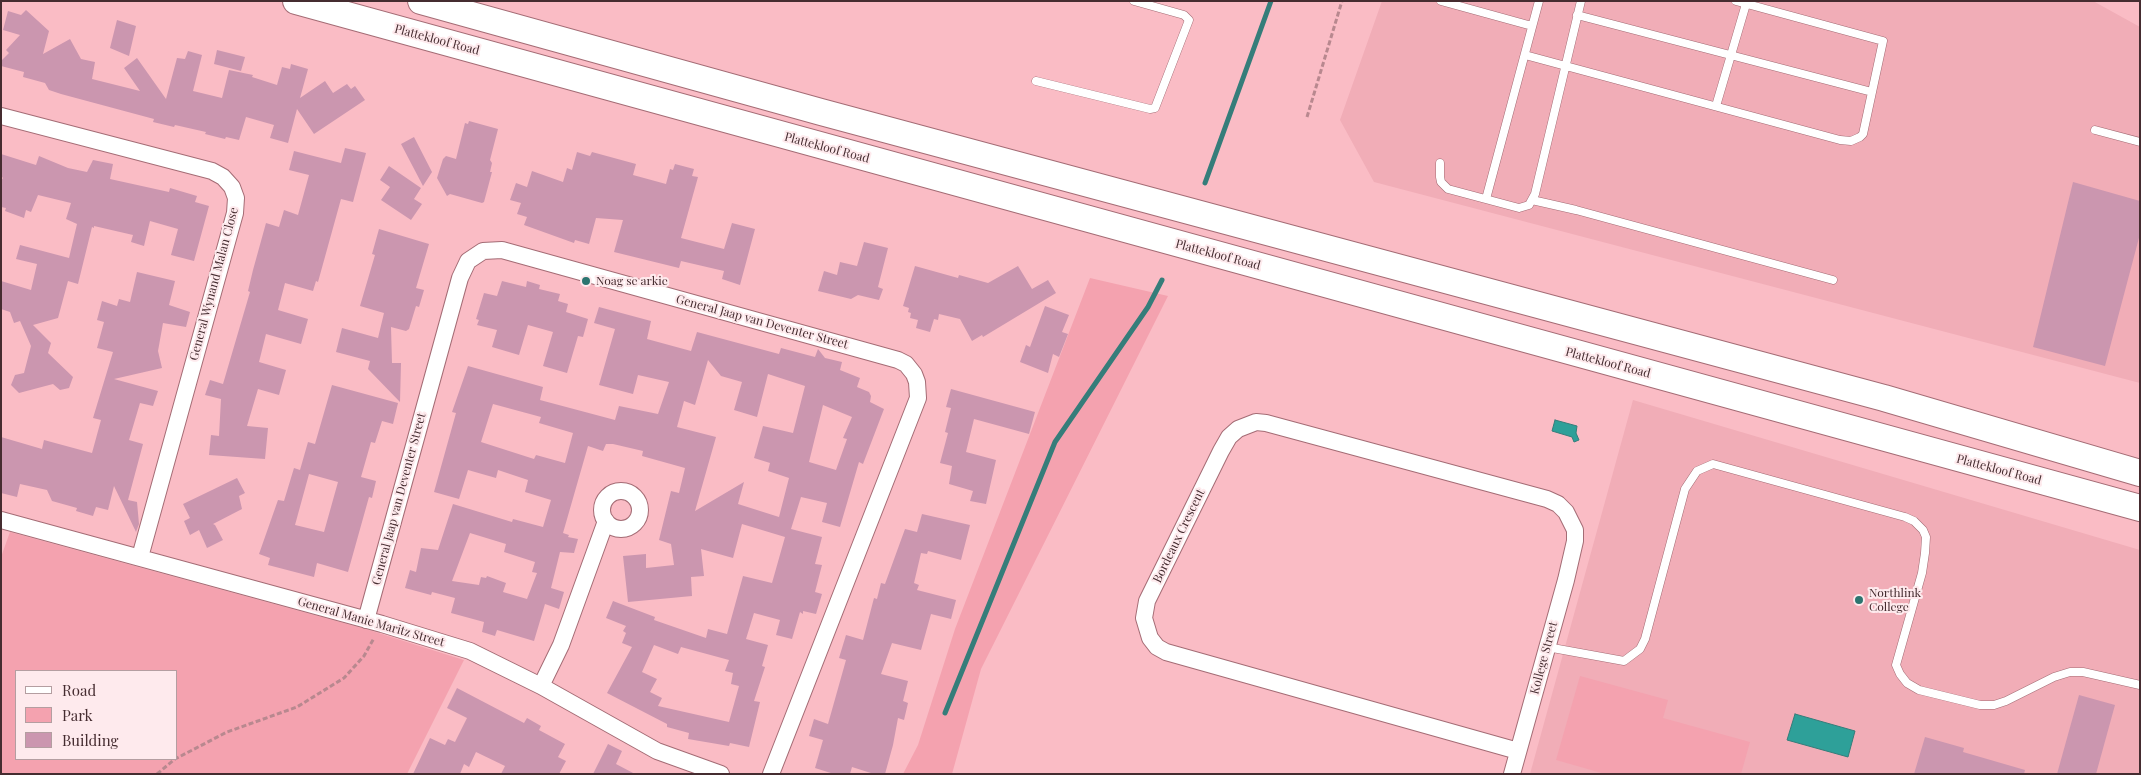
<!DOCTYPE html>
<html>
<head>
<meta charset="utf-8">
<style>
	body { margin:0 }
	#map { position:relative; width:2141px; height:775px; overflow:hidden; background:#fabcc5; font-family:"Playfair Display",serif }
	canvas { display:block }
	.frame { position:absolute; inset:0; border:2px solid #452c30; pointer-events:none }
	.legend { position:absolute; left:15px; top:670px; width:162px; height:90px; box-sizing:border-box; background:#feeaed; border:1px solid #b49ea1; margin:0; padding:6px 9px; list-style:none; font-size:15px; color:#452c30 }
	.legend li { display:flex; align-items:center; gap:10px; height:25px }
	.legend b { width:25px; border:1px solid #b49ea1 }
</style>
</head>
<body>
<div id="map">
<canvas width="2141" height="775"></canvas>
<div class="frame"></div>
<ul class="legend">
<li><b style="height:6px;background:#fff"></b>Road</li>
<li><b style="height:14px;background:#f4a2af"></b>Park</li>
<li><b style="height:14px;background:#cb96af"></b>Building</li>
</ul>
</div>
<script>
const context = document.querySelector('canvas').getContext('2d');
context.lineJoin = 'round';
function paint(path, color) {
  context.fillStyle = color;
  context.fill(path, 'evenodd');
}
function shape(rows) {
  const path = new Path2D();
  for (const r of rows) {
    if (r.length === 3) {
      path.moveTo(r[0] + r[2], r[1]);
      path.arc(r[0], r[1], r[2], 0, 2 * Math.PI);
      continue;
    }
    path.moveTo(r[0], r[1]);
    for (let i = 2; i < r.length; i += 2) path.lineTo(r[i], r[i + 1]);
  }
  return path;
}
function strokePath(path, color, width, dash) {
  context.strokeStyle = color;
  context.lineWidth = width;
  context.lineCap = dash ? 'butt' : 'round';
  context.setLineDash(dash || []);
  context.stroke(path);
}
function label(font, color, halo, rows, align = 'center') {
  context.font = font + ' "Playfair Display",serif';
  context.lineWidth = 4;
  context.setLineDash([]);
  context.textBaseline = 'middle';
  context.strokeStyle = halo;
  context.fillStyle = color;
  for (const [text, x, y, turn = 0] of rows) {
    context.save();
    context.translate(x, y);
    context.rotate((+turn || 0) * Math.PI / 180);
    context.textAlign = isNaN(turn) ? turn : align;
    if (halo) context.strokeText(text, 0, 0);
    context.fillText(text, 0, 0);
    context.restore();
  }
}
paint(shape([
	[1382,1,2093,1,2140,27,2140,383,1374,182,1340,120],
	[1633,400,2140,550,2140,774,1530,774]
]), '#f1adb7');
paint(shape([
	[1090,278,1168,296,981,669,952,774,903,774,918,745,955,629],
	[10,532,369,630,464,660,407,774,1,774,1,557],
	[176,671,176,759,16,759,16,671],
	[1580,676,1668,700,1663,718,1750,742,1741,774,1605,774,1556,760]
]), '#f4a2af');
const water = shape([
	[1555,420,1577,426,1576,433,1579,440,1574,442,1572,437,1552,431,1555,420],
	[1795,714,1855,731,1848,757,1787,740,1795,714]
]);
paint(water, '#2ea099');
strokePath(water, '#357d7a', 1);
strokePath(shape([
	[1205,183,1271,1],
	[945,713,1055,442,1148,307,1162,280]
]), '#357d7a', 5);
paint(shape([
	[26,10,49,31,43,54,70,39,81,59,95,62,92,79,140,91,124,68,137,58,166,99,177,58,185,59,188,51,202,55,193,91,222,98,229,70,253,75,252,77,277,85,282,67,290,69,291,64,308,69,300,98,325,81,333,93,347,84,351,89,355,86,365,100,314,134,297,109,288,143,270,138,274,125,246,117,239,140,226,137,225,139,205,134,206,132,175,125,174,127,153,122,154,119,61,94,49,90,45,83,23,77,24,72,1,66,1,61,9,53,6,50,20,35,3,30,8,11,21,15],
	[117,20,136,26,129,56,110,48],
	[217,50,245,57,241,71,214,64],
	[469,121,498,129,490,160,492,163,490,172,492,172,484,202,482,203,450,194,447,196,437,178,443,159,446,156,456,159,465,123,468,124],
	[414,137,432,172,423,186,401,144],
	[345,148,366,153,353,202,341,199,318,282,316,281,313,291,285,283,278,310,308,319,301,344,266,334,259,362,286,370,279,395,258,389,247,426,268,428,265,459,209,455,211,435,219,436,221,399,205,395,210,380,223,384,250,292,248,291,253,270,266,223,279,227,284,210,298,215,309,175,289,170,294,151,341,163],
	[577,152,590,156,592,152,636,164,633,175,666,184,670,169,673,170,675,164,694,169,692,176,698,177,681,238,724,249,732,223,755,229,740,285,722,279,724,271,681,261,679,268,614,252,623,220,596,218,589,244,575,240,574,243,524,225,527,217,517,214,521,203,510,200,516,183,527,187,532,171,563,182,567,168,572,170],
	[1,154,36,165,39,156,68,168,87,172,93,160,113,164,110,179,169,192,170,188,197,196,195,202,209,206,194,261,171,255,178,229,150,221,144,246,131,242,133,235,94,226,94,228,92,227,78,284,68,281,58,318,33,325,51,343,48,353,73,377,69,388,60,390,53,384,19,393,11,385,15,375,24,373,31,346,20,321,14,323,10,312,1,309,1,281,31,290,37,264,16,259,20,245,69,258,77,224,66,219,71,203,38,195,31,212,26,210,24,218,5,211,6,208,1,207,1,181,3,178,1,176],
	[389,166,421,188,414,199,422,204,411,220,381,200,390,187,380,180],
	[2073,182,2140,201,2140,234,2105,366,2033,347],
	[379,229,429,244,416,288,424,290,419,307,416,306,409,329,406,331,391,327,392,363,401,363,400,402,368,369,370,361,336,352,342,328,378,338,384,313,360,306,375,255,372,254],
	[864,242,888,248,878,287,883,289,879,300,858,295,851,299,818,291,824,271,837,275,840,262,857,266],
	[915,266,958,278,959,275,988,283,1018,266,1032,289,1048,280,1056,293,983,337,982,335,972,341,960,319,939,314,938,320,934,319,930,332,916,328,918,320,910,318,911,313,908,312,909,308,903,306],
	[137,272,175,281,169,305,190,312,186,327,163,323,158,351,162,368,114,379,158,391,153,406,140,403,129,440,143,444,128,500,137,502,139,524,136,532,114,486,108,510,96,507,93,516,76,511,77,508,52,501,47,490,20,484,17,497,1,493,1,437,42,449,44,440,92,453,101,420,93,418,113,352,97,348,104,322,97,320,102,301,117,306,119,299,130,302],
	[502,281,526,287,527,281,540,285,539,289,560,294,558,301,568,304,566,312,588,319,583,337,578,336,567,373,543,366,553,332,528,325,519,355,492,347,497,330,477,325,479,320,476,319,484,293,497,296],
	[1045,306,1069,315,1062,332,1068,334,1059,357,1053,354,1048,373,1020,362,1026,345,1030,347],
	[599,307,651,321,647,339,691,351,697,332,779,354,781,348,815,357,818,349,825,358,842,362,840,370,860,378,857,387,869,392,871,396,870,402,884,409,863,464,859,462,840,527,822,522,827,503,801,497,791,529,822,537,815,564,822,565,815,592,822,594,816,614,803,611,803,614,800,612,792,639,776,635,780,620,754,613,746,639,768,645,762,666,765,667,754,701,760,702,749,747,730,743,729,746,688,739,689,733,667,727,667,724,607,693,632,647,622,643,626,633,623,631,626,626,606,618,613,601,655,617,654,620,706,638,708,629,727,634,743,576,772,583,785,537,742,524,733,558,701,549,704,576,691,577,692,596,628,602,623,556,646,554,646,568,674,565,671,544,659,540,671,491,679,493,685,468,642,456,643,451,613,444,606,444,603,451,588,446,563,533,569,535,568,537,578,539,574,553,560,552,551,588,564,592,559,609,545,604,534,641,497,630,495,636,482,632,484,622,451,613,455,598,432,592,431,595,405,588,410,570,416,572,421,548,438,550,453,504,512,522,513,519,543,527,551,500,525,492,528,480,498,470,496,478,468,470,459,499,434,492,456,413,452,412,468,366,543,387,540,400,615,420,619,406,658,414,669,382,638,375,633,394,599,385,615,329,594,323],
	[708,360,721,376,742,382,734,410,757,417,768,374,805,386,793,433,763,426,754,458,770,463,768,471,789,478,779,517,738,504,744,482,695,511,716,437,677,427,684,401,695,405],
	[493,404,541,417,539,423,573,433,565,463,536,455,534,459,481,442],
	[823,405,852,417,843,438,847,439,836,470,809,462],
	[470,533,506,544,504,552,535,562,532,572,537,573,527,599,503,592,506,583,487,576,486,578,481,577,479,585,452,581],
	[654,645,678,654,681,647,729,660,725,671,733,673,731,684,739,686,729,722,658,706,662,698,650,692,657,679,642,672],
	[332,385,398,403,393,424,382,421,375,443,371,442,361,477,376,481,372,498,369,497,348,572,317,563,314,577,268,565,270,558,259,554,278,500,284,501,294,468,300,470,308,442,315,444],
	[309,474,338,482,324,532,295,525],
	[951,389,1035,412,1029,434,974,419,966,452,996,460,986,504,970,501,973,491,949,484,952,466,940,463,948,433,945,432,951,408,946,407],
	[237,478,245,493,239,496,242,509,213,524,215,525,223,540,207,548,199,530,190,535,184,521,190,518,183,504],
	[922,514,970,525,961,560,928,551,927,554,921,553,914,583,919,585,917,590,956,600,951,619,931,614,921,650,892,643,881,674,908,681,903,701,908,703,904,720,898,718,893,745,885,774,874,774,852,767,850,774,834,774,815,768,823,740,809,736,814,719,828,724,846,660,839,658,846,635,863,640,874,598,877,599,881,583,885,584,905,529,917,532],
	[457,688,524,723,527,718,541,726,539,730,565,744,558,757,566,761,559,774,501,774,505,766,476,752,469,767,464,764,460,774,413,774,430,738,445,745,448,739,455,742,467,718,447,708],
	[2079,695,2115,705,2096,774,2057,774],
	[1925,737,1964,748,1963,752,2025,770,2024,774,1914,774],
	[608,744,622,751,616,764,635,774,593,774]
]), '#cb96af');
const service = shape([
	[1441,1,1532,26],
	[1577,15,1872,92],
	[1525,55,1840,140,1851,141,1860,137,1863,134,1883,41,1736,1],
	[1036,81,1150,109,1155,108,1189,20,1184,15,1134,1],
	[1716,106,1746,4],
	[2095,130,2140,142],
	[1440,163,1440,177,1441,182,1448,189,1519,208,1529,205,1535,194,1581,1],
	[1486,199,1539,1],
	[1532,200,1576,210,1833,280],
	[1547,647,1624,661,1640,649,1645,639,1685,489,1697,471,1713,464,1905,517,1914,521,1923,530,1926,537,1925,553,1922,573,1896,665,1900,674,1907,683,1919,690,1980,705,1994,705,2006,701,2054,677,2070,672,2083,672,2140,685]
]);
const minor = shape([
	[1,116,212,171,223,177,232,187,236,198,235,213,140,557],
	[621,510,19],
	[1,520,382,624,470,651,541,686,657,751,721,774],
	[366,620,460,278,468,261,483,251,502,250,898,360,906,364,914,374,917,382,918,398,771,774],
	[541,686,561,645,606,521],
	[1512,774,1566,580,1575,541,1575,530,1566,512,1558,504,1547,499,1266,423,1256,422,1238,429,1229,437,1221,451,1147,601,1144,618,1150,638,1157,647,1166,652,1518,751]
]);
const primary = shape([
	[296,1,2140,508],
	[421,1,821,112,1884,398,2140,473]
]);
strokePath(service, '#a46c75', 9);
strokePath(minor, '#a46c75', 18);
strokePath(primary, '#a46c75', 28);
strokePath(shape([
	[1307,117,1342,1],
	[157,774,175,759,227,732,297,707,344,678,364,656,374,638]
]), '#b8888f', 3, [5, 2.5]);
strokePath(service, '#fff', 8);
strokePath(minor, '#fff', 16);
strokePath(primary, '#fff', 26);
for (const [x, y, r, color] of [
	[586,281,5,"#2c7570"],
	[1859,600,5,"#2c7570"]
]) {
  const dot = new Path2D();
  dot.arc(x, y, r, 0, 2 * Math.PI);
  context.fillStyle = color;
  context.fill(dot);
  strokePath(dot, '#feeaed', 2);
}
label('12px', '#452c30', '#feeaed', [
	["Plattekloof Road",437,40,15],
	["Plattekloof Road",827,148,15],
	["Plattekloof Road",1218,255,15],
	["General Wynand Malan Close",214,284,-75],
	["General Jaap van Deventer Street",762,322,15],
	["Plattekloof Road",1608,363,15],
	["Plattekloof Road",1999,470,15],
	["General Jaap van Deventer Street",399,499,-75],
	["Bordeaux Crescent",1179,536,-64],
	["General Manie Maritz Street",371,622,16],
	["Kollege Street",1544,658,-75]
]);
label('12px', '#452c30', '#feeaed', [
	["Noag se arkie",596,281],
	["Northlink",1869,593],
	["College",1869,607]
], 'left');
</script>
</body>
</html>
